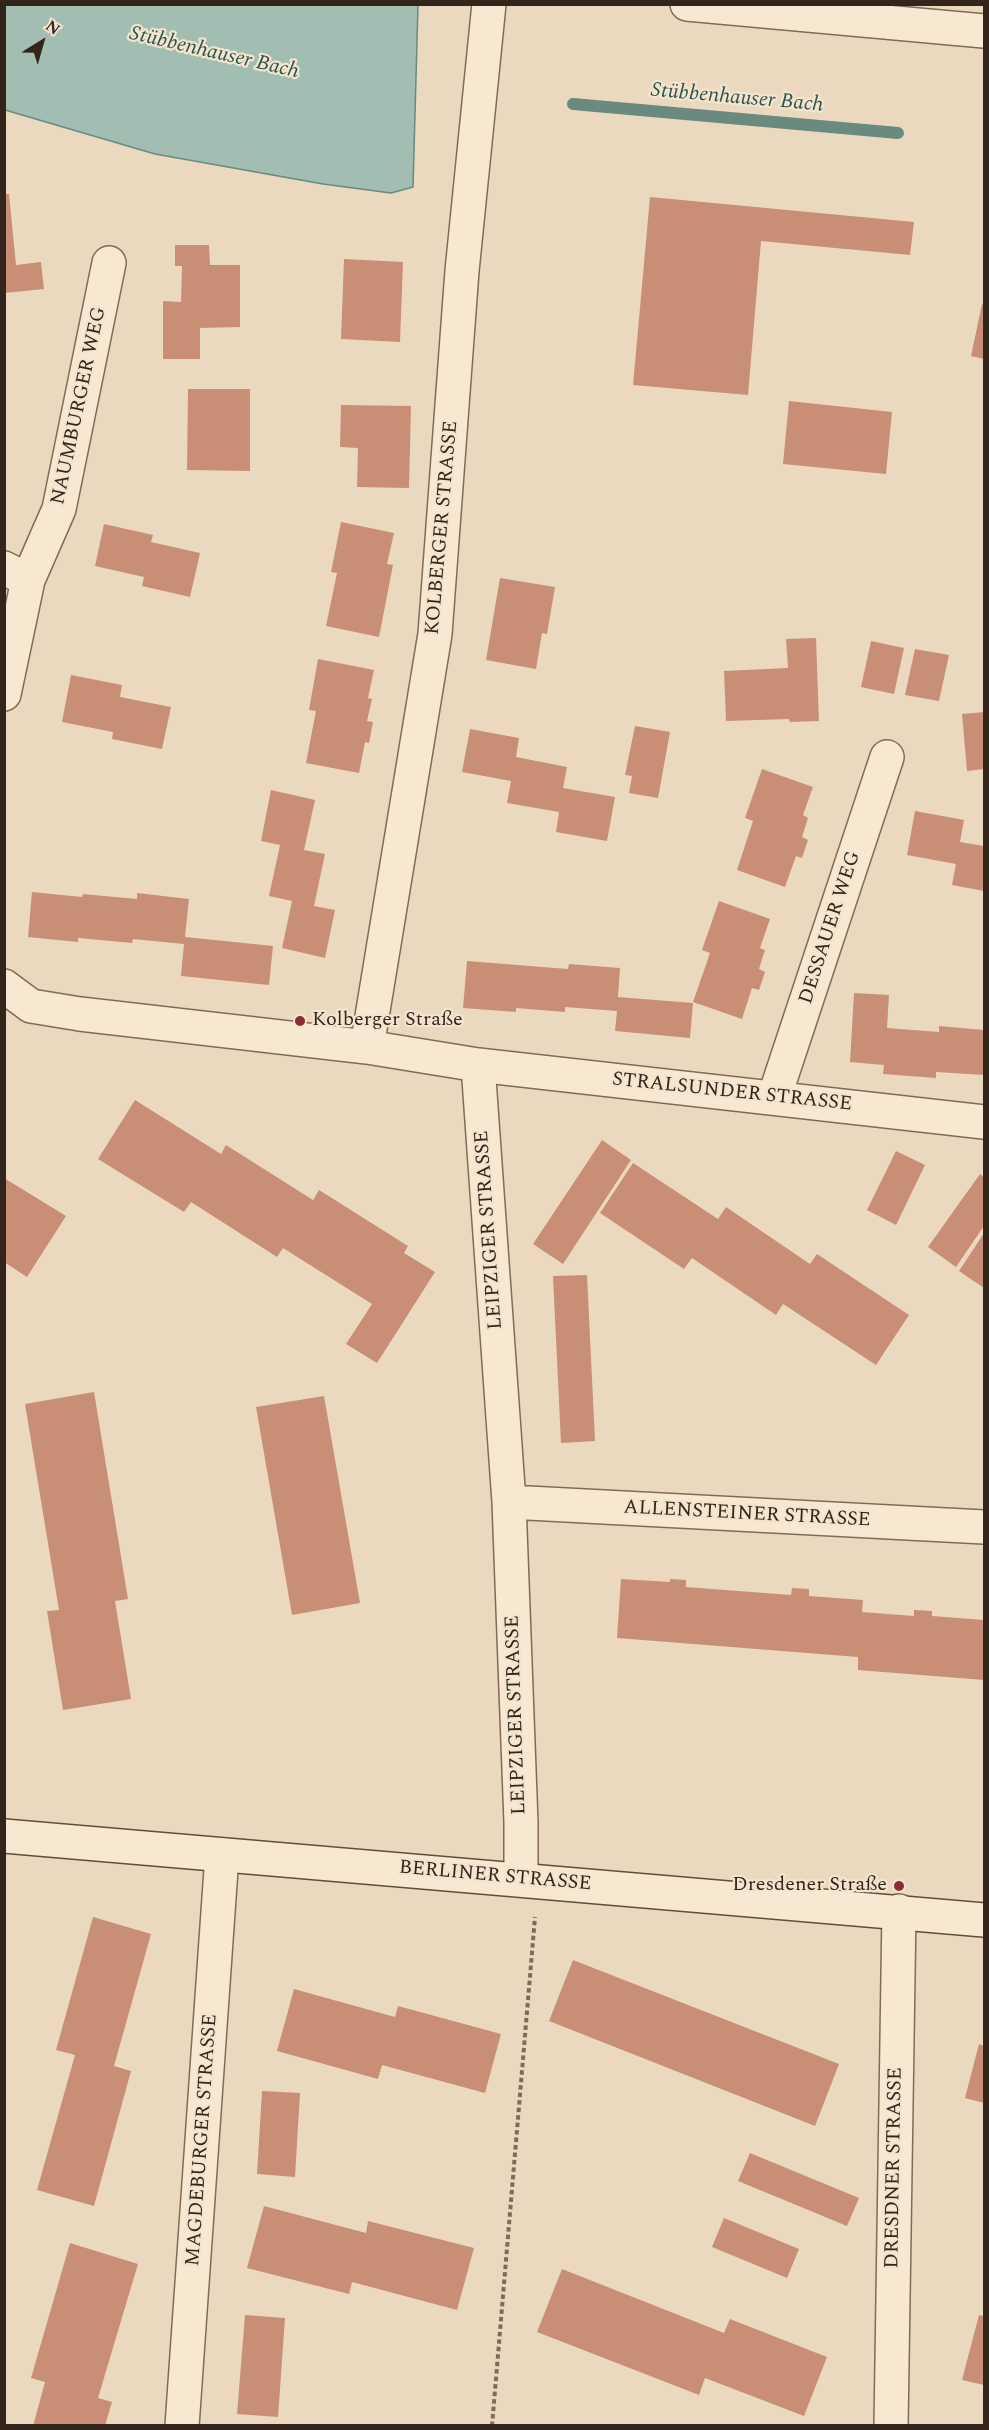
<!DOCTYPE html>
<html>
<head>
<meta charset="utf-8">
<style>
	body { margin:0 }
	#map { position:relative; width:989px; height:2430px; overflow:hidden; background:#ebd9bf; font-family:Spectral,serif }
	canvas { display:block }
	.frame { position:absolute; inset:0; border:6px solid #33251c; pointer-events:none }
	.north { position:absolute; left:12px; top:12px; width:60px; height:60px; -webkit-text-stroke:4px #f3e4ce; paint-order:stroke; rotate:37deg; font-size:16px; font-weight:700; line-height:24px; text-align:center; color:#33251c }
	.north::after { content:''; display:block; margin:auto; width:21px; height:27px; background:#33251c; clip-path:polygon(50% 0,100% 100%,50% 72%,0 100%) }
</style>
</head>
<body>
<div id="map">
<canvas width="989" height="2430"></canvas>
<div class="frame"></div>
<div class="north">N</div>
</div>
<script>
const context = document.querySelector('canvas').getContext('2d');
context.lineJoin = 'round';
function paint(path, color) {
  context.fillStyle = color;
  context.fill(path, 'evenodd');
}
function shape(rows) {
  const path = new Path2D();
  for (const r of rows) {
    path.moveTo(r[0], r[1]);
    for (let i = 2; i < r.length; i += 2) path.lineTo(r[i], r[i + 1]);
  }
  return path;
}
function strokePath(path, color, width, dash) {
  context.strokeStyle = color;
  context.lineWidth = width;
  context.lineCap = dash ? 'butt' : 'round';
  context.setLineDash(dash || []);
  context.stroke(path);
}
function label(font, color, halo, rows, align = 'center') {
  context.font = font + ' Spectral,serif';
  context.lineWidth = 4.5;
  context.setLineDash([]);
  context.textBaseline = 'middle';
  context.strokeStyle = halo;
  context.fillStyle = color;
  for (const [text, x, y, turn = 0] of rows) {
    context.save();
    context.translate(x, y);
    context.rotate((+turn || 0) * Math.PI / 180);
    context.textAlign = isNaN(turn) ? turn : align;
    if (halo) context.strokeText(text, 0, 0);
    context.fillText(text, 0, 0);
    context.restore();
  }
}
const water = shape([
	[4,5,418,5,413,187,391,193,323,184,155,154,5,110,4,5]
]);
paint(water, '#a2bdb2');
strokePath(water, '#6a8a7f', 1.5);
strokePath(shape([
	[573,104,898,133]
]), '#6a8a7f', 12);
paint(shape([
	[4,194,9,194,16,265,41,262,44,289,4,293],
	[650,197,914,222,910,255,761,241,748,395,633,385],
	[175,245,209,245,210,265,240,265,240,327,200,328,200,359,163,359,163,301,181,302,182,266,175,266],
	[344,259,403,262,400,342,341,339],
	[982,304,984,305,984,359,971,356],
	[188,389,250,389,250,471,187,470],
	[789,401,892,412,886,474,783,464],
	[341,405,411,406,409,488,357,487,358,448,340,447],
	[341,522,394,533,387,564,393,565,379,637,326,626,337,573,331,572],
	[104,524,153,535,151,542,200,553,190,597,142,586,144,577,95,566],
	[500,578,555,587,547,634,542,633,536,669,486,660],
	[816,638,819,721,790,722,789,719,726,721,724,671,788,668,786,639],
	[871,641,904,648,894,694,861,687],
	[915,649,949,655,939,701,905,695],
	[318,659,374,670,368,698,372,699,367,721,373,722,369,743,365,742,359,773,306,763,316,711,309,710],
	[71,675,122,685,120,697,171,707,162,749,112,739,113,732,62,722],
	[984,712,984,769,967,771,962,714],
	[635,726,670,732,658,798,629,793,632,776,625,775],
	[470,729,519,738,516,757,567,767,563,788,615,797,607,841,556,832,559,812,507,803,511,781,462,772],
	[762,769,813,787,803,815,808,818,802,837,808,840,802,858,796,856,785,887,737,870,753,821,745,818],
	[271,790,315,800,304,850,325,854,314,906,335,910,325,958,282,948,292,901,269,896,280,845,261,841],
	[915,811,964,820,960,842,984,846,984,891,952,885,956,864,907,855],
	[32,892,82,897,83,894,137,899,137,893,189,899,185,937,273,946,269,985,181,976,184,944,133,939,132,943,78,938,78,942,28,937],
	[719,901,770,919,760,948,765,950,759,969,765,972,759,990,752,988,742,1019,693,1002,710,953,702,950],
	[467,961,568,969,569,964,620,968,618,997,693,1003,690,1038,615,1031,617,1011,565,1007,565,1012,516,1008,516,1012,463,1008],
	[854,993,889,995,887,1028,939,1032,939,1026,984,1030,984,1075,936,1072,936,1078,883,1074,884,1065,850,1062],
	[135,1100,221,1154,226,1145,313,1200,319,1190,408,1246,404,1253,435,1272,377,1363,346,1344,372,1304,283,1248,277,1257,191,1202,184,1212,98,1159],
	[602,1140,631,1160,563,1264,533,1244],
	[896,1151,925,1165,896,1225,867,1210],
	[633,1163,718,1219,726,1207,810,1264,817,1254,909,1315,876,1365,783,1304,776,1315,692,1258,684,1269,600,1213],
	[980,1174,984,1177,984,1226,956,1267,928,1247],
	[4,1178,66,1216,27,1277,4,1262],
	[984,1233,984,1288,959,1271],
	[587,1275,595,1441,561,1443,553,1276],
	[94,1392,128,1599,115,1601,131,1699,63,1710,47,1611,59,1610,25,1404],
	[324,1396,360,1603,292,1615,256,1407],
	[621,1579,670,1582,670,1579,686,1580,686,1587,791,1595,792,1588,809,1589,809,1596,863,1600,862,1612,914,1616,914,1610,932,1611,932,1616,984,1620,984,1680,858,1670,858,1657,617,1638],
	[93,1917,151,1934,114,2066,131,2071,94,2206,37,2190,75,2055,56,2050],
	[573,1960,839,2064,815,2126,549,2021],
	[294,1989,395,2017,398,2006,501,2034,485,2093,382,2065,378,2079,277,2051],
	[979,2044,984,2046,984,2103,965,2098],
	[262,2091,300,2093,295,2177,257,2174],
	[750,2153,859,2198,847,2226,738,2181],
	[264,2206,366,2233,368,2221,474,2248,457,2310,352,2282,349,2294,247,2268],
	[724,2218,799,2249,787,2278,712,2247],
	[70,2243,138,2264,98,2398,112,2402,105,2426,33,2426,45,2382,31,2378],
	[562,2269,724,2333,730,2319,827,2357,804,2416,705,2378,699,2395,537,2332],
	[245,2315,285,2318,278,2417,237,2414],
	[979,2315,984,2316,984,2385,962,2380]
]), '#c88f76');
const street = shape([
	[687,4,984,31],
	[4,568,28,580,4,694],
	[28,580,59,509,109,263],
	[4,986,31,1006,80,1014,367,1047,478,1065,509,1502,521,1823,521,1879],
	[367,1047,435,634,462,271,489,4],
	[478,1065,984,1122],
	[774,1098,887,757],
	[509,1502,984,1527],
	[182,2426,222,1855],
	[891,2426,899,1911]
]);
const secondary = shape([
	[4,1836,984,1920]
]);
strokePath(street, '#836a58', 36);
strokePath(secondary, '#644c3b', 36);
strokePath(shape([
	[492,2426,535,1917]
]), '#836a58', 4, [4.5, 3]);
strokePath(street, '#f7e8d1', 33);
strokePath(secondary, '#f7e8d1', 33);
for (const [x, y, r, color] of [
	[300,1021,6,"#8f2b36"],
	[899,1886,6,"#8f2b36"]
]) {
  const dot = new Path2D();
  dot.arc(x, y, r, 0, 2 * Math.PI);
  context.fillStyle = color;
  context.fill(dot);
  strokePath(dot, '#f3e4ce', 2);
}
label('20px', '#33251c', '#f3e4ce', [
	["NAUMBURGER WEG",80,406,-78],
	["KOLBERGER STRASSE",443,528,-85],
	["DESSAUER WEG",831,928,-72],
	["STRALSUNDER STRASSE",732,1093,6],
	["LEIPZIGER STRASSE",490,1230,-94],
	["ALLENSTEINER STRASSE",747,1515,3],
	["LEIPZIGER STRASSE",517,1715,-92],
	["BERLINER STRASSE",495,1877,5],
	["MAGDEBURGER STRASSE",203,2140,-86],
	["DRESDNER STRASSE",895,2168,-89]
]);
label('20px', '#33251c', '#f3e4ce', [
	["Kolberger Straße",312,1021],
	["Dresdener Straße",887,1886,"right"]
], 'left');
label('italic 21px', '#2c524c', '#f3e4ce', [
	["Stübbenhauser Bach",214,54,13],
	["Stübbenhauser Bach",737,99,5]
]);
</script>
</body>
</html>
